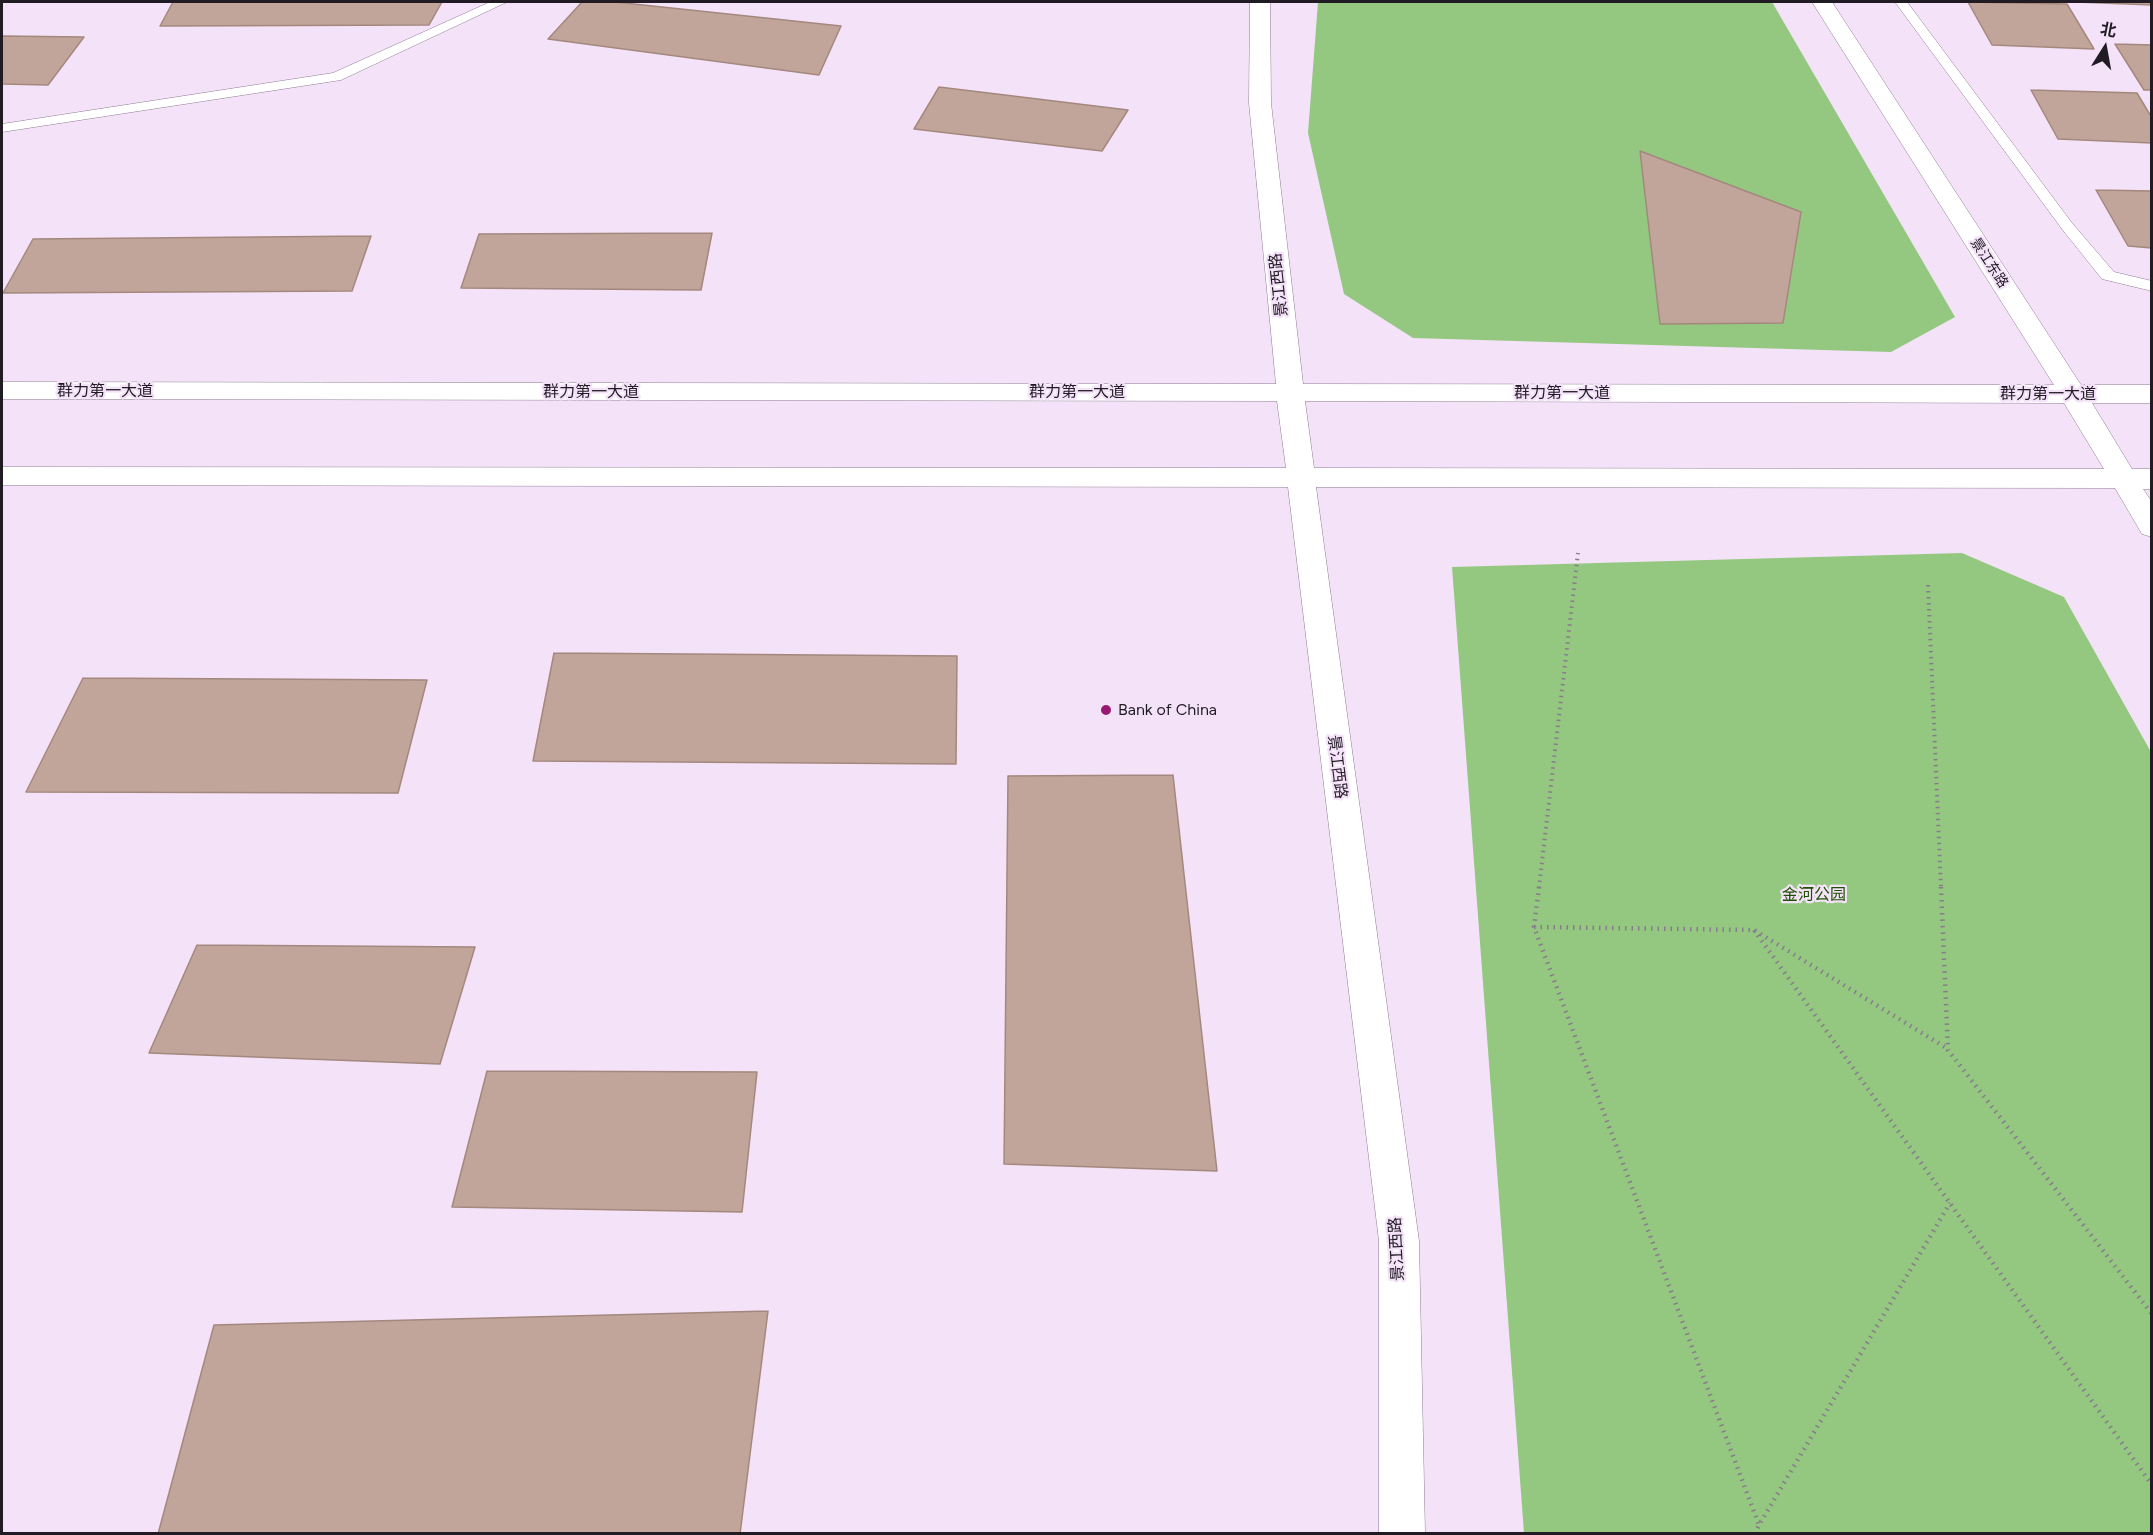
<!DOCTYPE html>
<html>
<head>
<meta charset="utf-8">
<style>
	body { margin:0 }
	#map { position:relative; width:2153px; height:1535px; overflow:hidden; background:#f4e2f9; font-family:Figtree,"Noto Sans SC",sans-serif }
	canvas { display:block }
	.frame { position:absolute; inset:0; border:3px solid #211b23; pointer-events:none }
	.north { position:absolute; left:2075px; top:18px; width:60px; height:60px; -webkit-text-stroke:4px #f4e2f9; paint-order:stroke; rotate:11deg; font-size:16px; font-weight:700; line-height:24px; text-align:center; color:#211b23 }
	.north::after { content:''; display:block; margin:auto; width:21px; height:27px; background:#211b23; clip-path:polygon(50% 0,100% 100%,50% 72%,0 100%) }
</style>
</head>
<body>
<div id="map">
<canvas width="2153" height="1535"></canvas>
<div class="frame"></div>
<div class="north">北</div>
</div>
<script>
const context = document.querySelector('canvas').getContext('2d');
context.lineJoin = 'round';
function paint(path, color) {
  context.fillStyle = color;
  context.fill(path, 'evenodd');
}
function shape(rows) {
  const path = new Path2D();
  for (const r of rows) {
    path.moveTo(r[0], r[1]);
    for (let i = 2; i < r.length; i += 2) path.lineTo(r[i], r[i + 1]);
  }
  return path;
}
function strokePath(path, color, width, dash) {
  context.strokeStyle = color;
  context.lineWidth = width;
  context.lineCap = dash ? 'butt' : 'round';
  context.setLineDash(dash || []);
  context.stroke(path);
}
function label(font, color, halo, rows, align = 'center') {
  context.font = font + ' Figtree,"Noto Sans SC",sans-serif';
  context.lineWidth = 4.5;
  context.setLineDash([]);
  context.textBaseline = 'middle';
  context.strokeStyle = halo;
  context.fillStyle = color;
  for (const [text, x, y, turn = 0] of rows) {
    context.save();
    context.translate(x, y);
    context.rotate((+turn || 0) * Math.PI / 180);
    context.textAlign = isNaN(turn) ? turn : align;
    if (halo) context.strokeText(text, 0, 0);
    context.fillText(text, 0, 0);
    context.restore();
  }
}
paint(shape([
	[1318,2,1772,2,1955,317,1891,352,1413,338,1344,294,1308,133],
	[1962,553,2064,597,2151,752,2151,1533,1524,1533,1452,567]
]), '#94c880');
const building = shape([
	[173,2,442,2,429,25,160,26,173,2],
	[582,2,615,2,841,26,819,75,548,39,582,2],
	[1968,2,2067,4,2094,49,1992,45,1968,2],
	[2076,2,2152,2,2152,5,2076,2],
	[2,36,84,37,48,85,2,84,2,36],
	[2115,44,2152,45,2152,90,2144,90,2115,44],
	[939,87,1128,110,1102,151,914,129,939,87],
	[2031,90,2137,93,2152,118,2152,143,2058,139,2031,90],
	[1640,151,1801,212,1783,323,1660,324,1640,151],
	[2096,190,2152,191,2152,248,2128,246,2096,190],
	[712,233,701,290,461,288,479,234,712,233],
	[371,236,352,291,3,293,33,239,371,236],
	[554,653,957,656,956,764,533,761,554,653],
	[83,678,427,680,398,793,26,792,83,678],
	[1173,775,1217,1171,1004,1164,1008,776,1173,775],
	[197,945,475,947,440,1064,149,1053,197,945],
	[487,1071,757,1072,742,1212,452,1207,487,1071],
	[768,1311,740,1534,158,1534,214,1325,768,1311]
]);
paint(building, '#c1a59a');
strokePath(building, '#a4887e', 1.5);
const service = shape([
	[490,2,507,2,341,80,2,132,2,124,333,73,490,2],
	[1895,2,1907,2,2072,223,2114,272,2152,281,2152,291,2102,279,2062,229,1895,2]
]);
const secondary = shape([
	[1250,2,1270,2,1271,103,1303,384,2054,385,1812,2,1832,2,2081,385,2152,385,2152,403,2092,403,2132,469,2152,469,2152,489,2143,489,2152,502,2152,537,2142,534,2115,488,1316,487,1419,1241,1425,1534,1379,1534,1379,1241,1288,487,2,485,2,467,1286,468,1277,401,2,399,2,382,1276,384,1249,103,1250,2],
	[1305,401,2064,403,2104,469,1314,468,1305,401]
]);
strokePath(service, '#8e7d92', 1);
strokePath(secondary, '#8e7d92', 1);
strokePath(shape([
	[1928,585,1941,888],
	[1539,888,1578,553]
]), '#887c8c', 4, [1.5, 4.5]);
strokePath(shape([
	[1539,887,1534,927,1759,1525,1950,1203],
	[1941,887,1948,1050,2152,1314],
	[1534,927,1754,930,1948,1049],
	[1754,930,2152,1485],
	[1755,1534,1759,1525]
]), '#887c8c', 4.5, [1.5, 5]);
paint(service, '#fff');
paint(secondary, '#fff');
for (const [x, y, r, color] of [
	[1106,710,6,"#991970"]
]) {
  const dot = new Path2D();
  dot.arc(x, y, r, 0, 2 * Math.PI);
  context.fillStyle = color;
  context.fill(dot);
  strokePath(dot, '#f4e2f9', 2);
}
label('14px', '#211b23', '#f4e2f9', [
	["景江东路",1989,263,57]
]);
label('16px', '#211b23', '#f4e2f9', [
	["景江西路",1279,285,-96],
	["群力第一大道",105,391],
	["群力第一大道",591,392],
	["群力第一大道",1077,392],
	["群力第一大道",1562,393],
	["群力第一大道",2048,394],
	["景江西路",1337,767,83],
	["景江西路",1397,1249,-93]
]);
label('16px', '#211b23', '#f4e2f9', [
	["Bank of China",1118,710]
], 'left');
label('16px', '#1d4f00', '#f4e2f9', [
	["金河公园",1814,895]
]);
</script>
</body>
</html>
